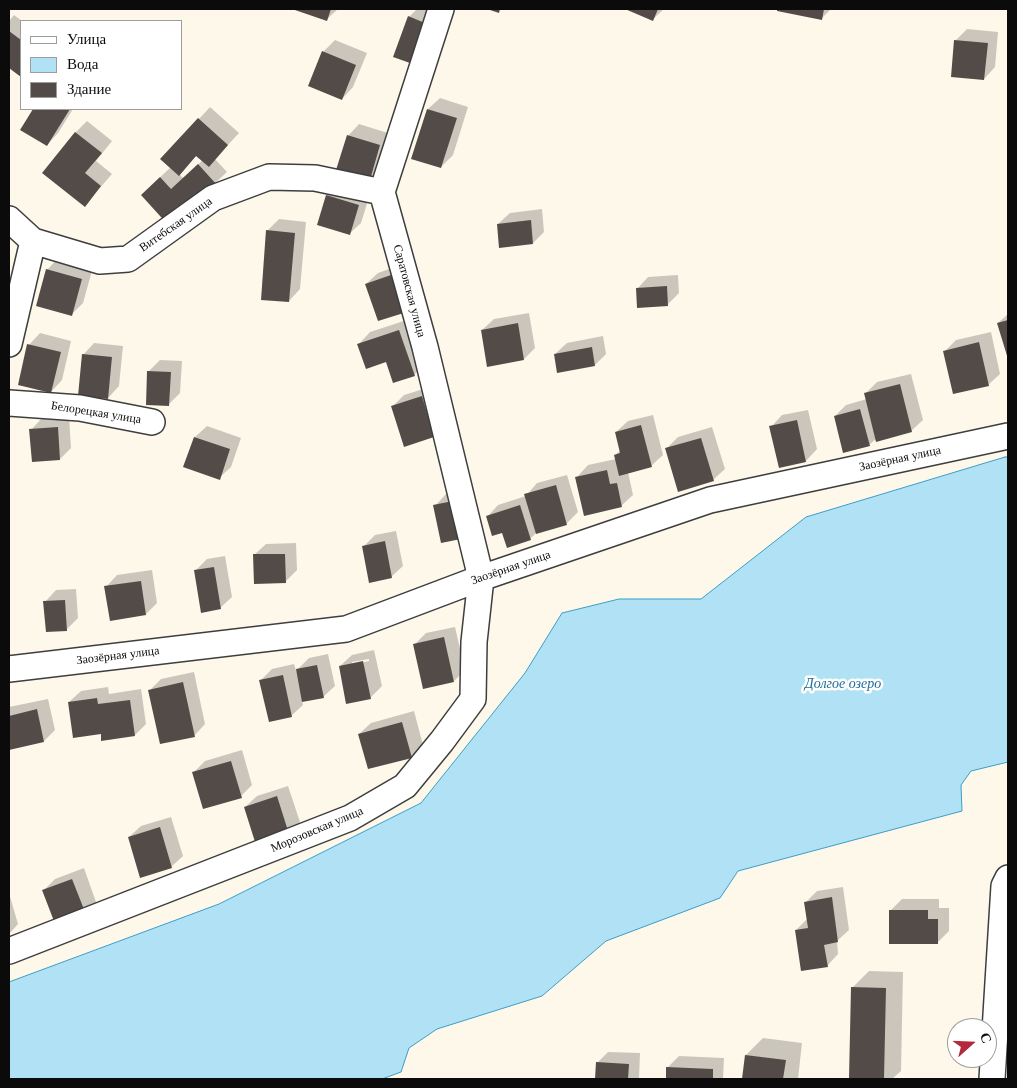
<!DOCTYPE html>
<html>
<head>
<meta charset="utf-8">
<style>
	body { margin:0 }
	#map { position:relative; width:1017px; height:1088px; overflow:hidden; background:#fef8ea; font-family:Georgia,serif }
	canvas { display:block }
	.frame { position:absolute; inset:0; border:10px solid #0b0b0b; pointer-events:none }
	.legend { position:absolute; left:20px; top:20px; width:162px; height:90px; box-sizing:border-box; background:#fff; border:1px solid #9d9d9d; margin:0; padding:6px 9px; list-style:none; font-size:15px; color:#0b0b0b }
	.legend li { display:flex; align-items:center; gap:10px; height:25px }
	.legend b { width:25px; border:1px solid #9d9d9d }
	.north { position:absolute; left:947px; top:1018px; width:50px; height:50px; box-sizing:border-box; background:#fff; border:1px solid #9d9d9d; border-radius:50%; rotate:70deg; font-size:14px; font-weight:700; line-height:20px; text-align:center; color:#0b0b0b }
	.north::after { content:''; display:block; margin:auto; width:18px; height:22px; background:#b6293d; clip-path:polygon(50% 0,100% 100%,50% 72%,0 100%) }
</style>
</head>
<body>
<div id="map">
<canvas width="1017" height="1088"></canvas>
<div class="frame"></div>
<ul class="legend">
<li><b style="height:6px;background:#fff"></b>Улица</li>
<li><b style="height:14px;background:#b1e1f4"></b>Вода</li>
<li><b style="height:14px;background:#534b48"></b>Здание</li>
</ul>
<div class="north">С</div>
</div>
<script>
const context = document.querySelector('canvas').getContext('2d');
context.lineJoin = 'round';
function paint(path, color) {
  context.fillStyle = color;
  context.fill(path, 'evenodd');
}
function shape(rows) {
  const path = new Path2D();
  for (const r of rows) {
    path.moveTo(r[0], r[1]);
    for (let i = 2; i < r.length; i += 2) path.lineTo(r[i], r[i + 1]);
  }
  return path;
}
function strokePath(path, color, width, dash) {
  context.strokeStyle = color;
  context.lineWidth = width;
  context.lineCap = dash ? 'butt' : 'round';
  context.setLineDash(dash || []);
  context.stroke(path);
}
function label(font, color, halo, rows, align = 'center') {
  context.font = font + ' Georgia,serif';
  context.lineWidth = 5;
  context.setLineDash([]);
  context.textBaseline = 'middle';
  context.strokeStyle = halo;
  context.fillStyle = color;
  for (const [text, x, y, turn = 0] of rows) {
    context.save();
    context.translate(x, y);
    context.rotate((+turn || 0) * Math.PI / 180);
    context.textAlign = isNaN(turn) ? turn : align;
    if (halo) context.strokeText(text, 0, 0);
    context.fillText(text, 0, 0);
    context.restore();
  }
}
const water = shape([
	[1005,457,1008,457,1008,762,971,771,961,785,962,811,738,871,720,898,606,941,542,996,437,1029,409,1048,401,1072,382,1079,9,1079,9,982,219,904,421,803,525,673,562,613,619,599,701,599,806,517,1005,457]
]);
paint(water, '#b1e1f4');
strokePath(water, '#3a9ec8', 1);
paint(shape([
	[295,9,338,9,326,20],
	[417,9,429,9,422,50,410,62,409,17],
	[628,9,664,9,653,19],
	[778,9,831,9,821,19,778,10],
	[14,15,22,21,21,76,9,67,9,21],
	[967,29,998,32,995,67,984,79,956,40],
	[335,40,367,53,353,87,342,99,323,52],
	[440,98,468,107,453,155,441,167,428,109],
	[210,107,239,133,215,159,227,172,170,225,154,183,171,167,162,159],
	[197,155,203,160,183,178,179,174],
	[35,109,73,109,58,133,47,145,22,130],
	[87,121,112,141,96,161,112,174,85,205,44,173,76,132],
	[359,124,391,134,381,167,369,179,348,136],
	[339,184,370,194,361,223,349,234,327,196],
	[542,209,544,232,533,243,498,224,510,213],
	[279,219,306,222,300,289,289,301,267,231],
	[58,258,93,267,83,303,72,314,47,270],
	[406,263,417,299,366,284,378,273],
	[678,275,679,293,667,305,637,289,648,277],
	[529,313,535,348,524,359,482,330,494,319],
	[1008,314,1008,356,998,323],
	[410,319,425,364,414,375,359,344,370,332],
	[991,332,1000,374,988,385,945,351,956,340],
	[40,333,71,341,62,380,51,392,29,345],
	[603,336,606,354,595,365,555,354,567,343],
	[94,343,123,346,119,386,108,398,83,355],
	[160,360,182,361,180,393,168,405,149,371],
	[911,374,923,420,911,431,877,438,869,445,835,416,846,405,867,399,865,394,877,382],
	[433,386,445,424,434,436,393,406,404,395],
	[808,410,817,449,806,461,780,466,771,427,782,415],
	[653,415,663,455,651,466,628,472,633,495,621,506,577,477,588,465,616,459,615,455,621,450,616,432,628,421],
	[69,416,71,448,60,459,31,430,42,418],
	[9,421,10,446,9,448],
	[207,426,241,438,231,467,219,478,185,466,195,437],
	[712,427,725,469,713,480,667,448,678,437],
	[567,475,578,512,567,523,537,532,530,539,503,531,487,517,498,505,526,496,537,483],
	[469,490,477,526,435,506,446,494],
	[396,531,403,566,391,577,364,546,375,535],
	[296,543,297,570,285,582,254,555,266,544],
	[225,556,232,597,220,608,195,571,207,559],
	[152,570,157,603,146,614,106,587,117,575],
	[76,589,78,618,66,630,45,602,56,590],
	[455,627,465,670,454,681,414,645,426,633],
	[374,650,382,686,370,698,340,666,352,655],
	[369,659,369,661,352,665,352,662],
	[328,654,335,686,323,697,302,701,303,705,291,716,261,680,272,669,294,664,296,671,309,658],
	[194,672,205,724,194,736,150,690,161,679],
	[108,687,109,694,141,689,146,724,135,735,102,733,69,702,81,691],
	[48,699,55,730,44,741,9,749,9,707],
	[414,711,423,745,412,757,359,734,371,723],
	[242,750,252,785,241,796,193,773,205,761],
	[288,786,300,822,289,833,245,807,257,796],
	[171,817,183,856,171,867,129,837,141,826],
	[84,868,97,905,86,916,44,890,55,879],
	[843,887,849,930,837,941,838,954,827,966,796,930,808,918,806,902,817,891],
	[9,893,18,924,9,934],
	[902,899,939,899,939,908,949,908,949,931,937,943,890,911],
	[869,971,903,972,901,1071,892,1079,850,1079,852,988],
	[763,1038,802,1043,798,1079,743,1079,746,1055],
	[608,1052,640,1053,639,1079,596,1079,597,1063],
	[679,1056,724,1058,723,1079,667,1079,667,1068]
]), '#0003');
paint(shape([
	[292,9,331,9,327,21],
	[487,9,500,9,499,13],
	[625,9,658,9,653,21],
	[777,9,824,9,822,20,777,11],
	[408,16,425,23,410,63,393,57],
	[9,31,21,40,21,77,9,68],
	[954,40,988,43,984,80,951,77],
	[322,51,356,65,342,100,308,86],
	[33,109,70,109,47,146,20,130],
	[427,109,457,118,441,168,411,159],
	[198,118,228,145,209,167,196,156,179,176,160,159],
	[75,132,102,153,85,173,101,186,85,207,42,173],
	[347,135,380,145,370,180,336,170],
	[198,164,217,185,170,227,141,195,160,177,171,189],
	[326,195,359,205,350,235,317,225],
	[531,220,533,244,499,248,497,224],
	[266,230,295,233,289,302,261,300],
	[46,269,82,279,72,316,36,306],
	[394,274,407,312,378,321,365,284],
	[667,286,668,306,637,308,636,288],
	[1008,320,1008,359,997,323],
	[518,323,524,360,487,367,481,330],
	[399,330,415,376,393,383,386,362,366,369,357,344],
	[979,342,989,386,953,394,943,351],
	[27,344,61,352,51,393,18,385],
	[592,347,595,366,557,373,554,354],
	[82,354,112,357,108,399,78,396],
	[147,371,171,372,169,406,146,405],
	[900,384,912,432,876,442,864,393],
	[422,396,434,437,404,447,391,406],
	[860,409,870,446,843,453,834,416],
	[797,420,806,462,779,468,769,426],
	[641,425,652,467,619,476,614,455,620,453,615,432],
	[58,427,60,460,32,462,29,429],
	[194,437,230,449,220,480,183,467],
	[701,438,714,481,678,492,665,448],
	[607,470,610,484,617,483,622,507,584,516,575,477],
	[556,485,567,525,536,534,524,494],
	[458,500,466,538,441,543,433,505],
	[520,505,531,540,507,548,502,533,492,536,486,516],
	[385,541,392,578,369,583,362,546],
	[253,554,285,554,286,583,254,584],
	[214,567,221,609,201,613,194,570],
	[141,581,146,615,110,621,104,586],
	[65,600,67,631,46,632,43,601],
	[444,637,454,682,423,689,413,644],
	[363,661,371,699,346,704,339,666],
	[317,665,324,698,302,702,296,669],
	[283,675,292,717,269,722,259,680],
	[183,682,195,737,160,744,148,690],
	[97,698,98,704,130,700,135,736,101,741,101,734,73,738,68,702],
	[37,709,44,742,9,750,9,716],
	[402,722,412,758,368,769,358,734],
	[231,761,242,798,203,809,192,772],
	[277,796,289,834,256,845,244,807],
	[160,827,172,868,140,878,128,837],
	[72,879,87,917,57,929,42,890],
	[832,897,838,942,824,945,828,967,801,971,795,930,808,928,804,902],
	[889,910,928,910,928,919,938,919,938,944,889,944],
	[851,987,886,988,884,1079,849,1079],
	[745,1055,786,1060,783,1079,742,1079],
	[596,1062,629,1064,628,1079,595,1079],
	[666,1067,713,1069,713,1079,666,1079]
]), '#534b48');
const minor = shape([
	[9,219,33,241,100,261,128,259,213,198,269,177,315,178,382,192],
	[9,344,33,241],
	[9,403,80,408,152,422],
	[9,669,346,629,481,578,710,500,1008,436],
	[9,951,350,818,405,786,442,741,473,699,474,642,481,578,425,347,382,192,441,9],
	[992,1079,1004,886,1008,878]
]);
strokePath(minor, '#3e3e3e', 28);
strokePath(minor, '#fff', 25);
label('12px', '#0b0b0b', '#fff', [
	["Витебская улица",176,225,-35],
	["Саратовская улица",409,291,75],
	["Белорецкая улица",96,413,9],
	["Заозёрная улица",900,459,-12],
	["Заозёрная улица",511,568,-19],
	["Заозёрная улица",118,656,-7],
	["Морозовская улица",317,830,-23]
]);
label('italic 14px', '#1a6d98', '#fff', [
	["Долгое озеро",843,684]
]);
</script>
</body>
</html>
